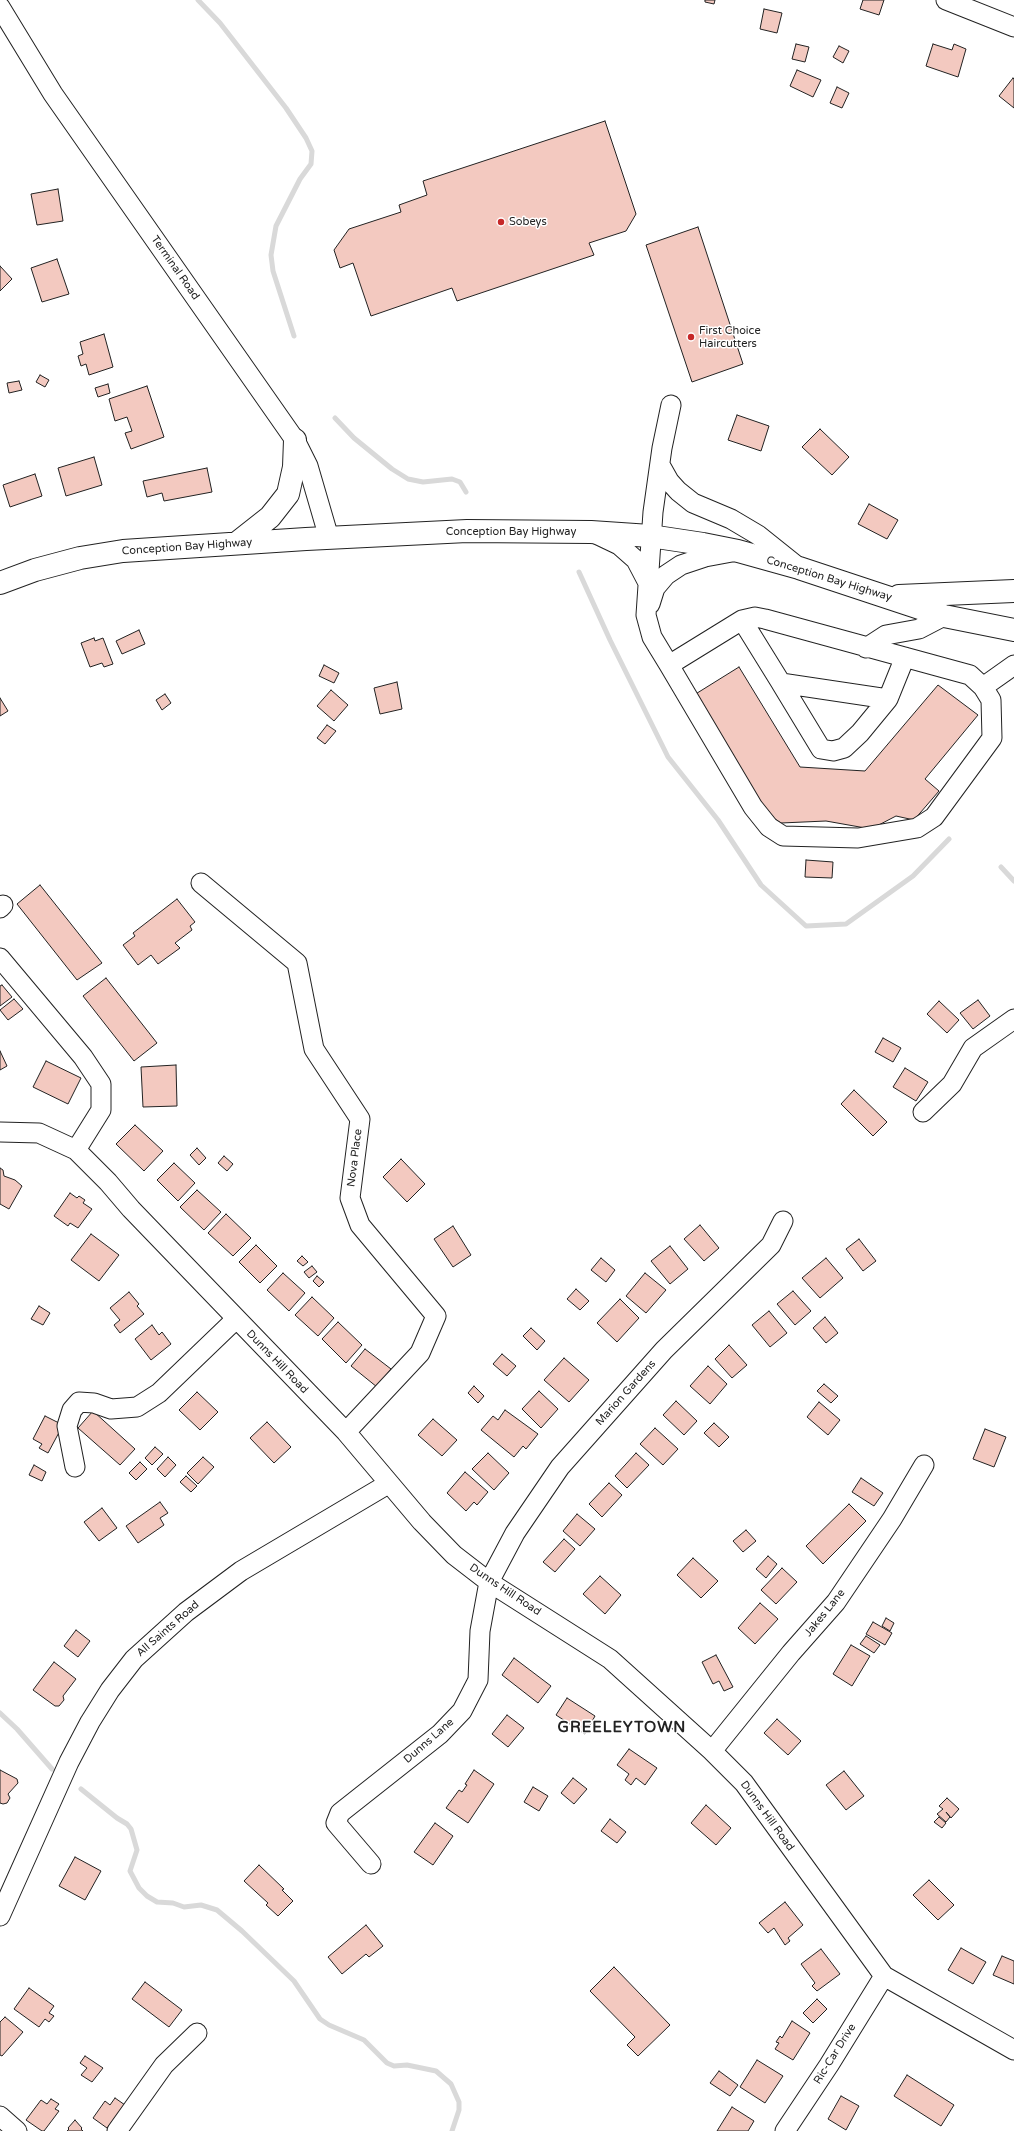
<!DOCTYPE html>
<html>
<head>
<meta charset="utf-8">
<style>
	body { margin:0 }
	canvas { display:block; background:#fff }
</style>
</head>
<body>
<canvas width="1014" height="2131"></canvas>
<script>
const context = document.querySelector('canvas').getContext('2d');
context.lineJoin = 'round';
function shape(rows) {
  const path = new Path2D();
  for (const r of rows) {
    path.moveTo(r[0], r[1]);
    for (let i = 2; i < r.length; i += 2) path.lineTo(r[i], r[i + 1]);
  }
  return path;
}
function strokePath(path, color, width, dash) {
  context.strokeStyle = color;
  context.lineWidth = width;
  context.lineCap = dash ? 'butt' : 'round';
  context.setLineDash(dash || []);
  context.stroke(path);
}
function paint(path, color) {
  context.fillStyle = color;
  context.fill(path, 'evenodd');
}
function label(font, color, halo, rows, align = 'center') {
  context.font = font + ' "Varela Round",sans-serif';
  context.lineWidth = 3;
  context.setLineDash([]);
  context.textBaseline = 'middle';
  context.strokeStyle = halo;
  context.fillStyle = color;
  for (const [text, x, y, turn = 0] of rows) {
    context.save();
    context.translate(x, y);
    context.rotate((+turn || 0) * Math.PI / 180);
    context.textAlign = isNaN(turn) ? turn : align;
    if (halo) context.strokeText(text, 0, 0);
    context.fillText(text, 0, 0);
    context.restore();
  }
}
strokePath(shape([
	[198,0,220,23,286,108,306,138,312,151,311,164,300,179,276,226,271,255,273,271,294,336],
	[335,418,354,438,392,469,408,479,423,482,452,479,460,482,466,492],
	[579,572,610,640,668,757,718,820,761,885,806,926,846,924,913,876,949,839],
	[1001,867,1014,881],
	[0,1713,17,1729,52,1769],
	[81,1789,117,1818,127,1824,131,1829,137,1850,130,1871,139,1888,147,1896,157,1902,173,1903,184,1907,201,1905,217,1910,242,1931,294,1981,320,2019,329,2025,364,2040,387,2063,394,2066,407,2065,436,2071,451,2084,459,2102,459,2110,452,2131]
]), '#d9d9d9', 5);
const building = shape([
	[705,0,715,0,714,4,705,2,705,0],
	[863,0,884,0,879,15,860,9,863,0],
	[764,9,782,13,777,33,760,29,764,9],
	[796,44,809,47,805,62,792,59,796,44],
	[933,44,952,50,954,44,966,49,958,77,926,66,933,44],
	[839,46,849,51,843,63,833,57,839,46],
	[797,70,821,80,813,97,790,86,797,70],
	[1013,78,1014,79,1014,108,999,96,1013,78],
	[837,87,849,93,842,108,830,103,837,87],
	[605,121,636,214,626,231,589,243,594,255,457,301,452,288,371,316,353,263,340,268,334,250,349,229,401,212,399,205,427,195,423,181,605,121],
	[58,189,63,221,37,225,31,194,58,189],
	[698,227,743,364,692,382,646,245,698,227],
	[57,259,69,294,42,302,31,268,57,259],
	[0,266,12,279,0,291,0,266],
	[104,334,113,367,89,375,86,364,81,366,78,356,83,354,80,342,104,334],
	[40,375,49,380,45,387,36,382,40,375],
	[19,381,22,390,9,393,7,383,19,381],
	[108,384,110,393,98,397,95,388,108,384],
	[147,386,164,437,131,449,125,433,132,431,127,417,115,421,109,399,147,386],
	[737,415,769,426,761,451,728,440,737,415],
	[820,429,849,457,832,475,802,447,820,429],
	[94,457,102,485,66,496,58,468,94,457],
	[207,468,212,492,164,501,162,493,147,497,143,481,207,468],
	[35,474,42,496,10,507,3,485,35,474],
	[869,504,898,520,887,539,858,524,869,504],
	[139,630,145,644,122,654,116,641,139,630],
	[94,638,95,641,103,638,113,664,104,667,102,663,90,667,81,643,94,638],
	[324,665,339,673,334,683,319,676,324,665],
	[739,667,800,767,865,771,938,685,978,715,925,779,939,791,914,820,896,816,871,829,826,821,781,823,763,811,694,695,739,667],
	[397,682,402,709,380,714,374,688,397,682],
	[331,690,348,705,334,721,317,706,331,690],
	[165,694,171,703,162,710,156,700,165,694],
	[0,698,8,711,0,716,0,698],
	[327,725,336,731,325,744,317,738,327,725],
	[806,860,833,862,832,878,805,877,806,860],
	[40,885,102,963,77,980,17,904,40,885],
	[177,899,195,922,190,926,192,930,175,943,180,948,158,964,151,955,138,965,123,945,135,936,133,933,177,899],
	[106,978,157,1043,134,1061,83,996,106,978],
	[2,985,12,997,0,1006,0,986,2,985],
	[14,999,23,1009,8,1020,0,1010,14,999],
	[978,1000,990,1016,973,1029,960,1013,978,1000],
	[939,1001,959,1020,947,1033,927,1014,939,1001],
	[883,1038,901,1048,893,1062,875,1052,883,1038],
	[0,1051,7,1066,0,1070,0,1051],
	[46,1061,81,1078,68,1104,33,1087,46,1061],
	[176,1065,177,1106,143,1107,141,1067,176,1065],
	[905,1068,928,1082,916,1101,893,1087,905,1068],
	[854,1090,887,1122,873,1136,841,1104,854,1090],
	[135,1125,163,1151,144,1171,116,1144,135,1125],
	[197,1148,206,1158,199,1165,190,1155,197,1148],
	[224,1156,233,1164,227,1171,218,1163,224,1156],
	[401,1159,425,1184,407,1202,383,1177,401,1159],
	[174,1163,195,1183,178,1201,157,1180,174,1163],
	[0,1168,3,1170,4,1176,15,1180,22,1186,9,1209,0,1204,0,1168],
	[197,1190,221,1212,204,1230,180,1207,197,1190],
	[70,1193,77,1198,79,1196,85,1200,83,1203,92,1209,78,1228,70,1223,68,1226,54,1216,70,1193],
	[226,1214,251,1238,233,1256,208,1233,226,1214],
	[700,1225,719,1248,704,1261,684,1239,700,1225],
	[453,1226,471,1255,453,1267,434,1239,453,1226],
	[91,1234,119,1255,99,1281,71,1260,91,1234],
	[859,1239,876,1261,863,1271,846,1249,859,1239],
	[256,1245,277,1266,260,1283,239,1262,256,1245],
	[670,1246,688,1269,670,1284,651,1261,670,1246],
	[302,1256,308,1262,303,1266,297,1261,302,1256],
	[601,1258,615,1270,606,1282,591,1270,601,1258],
	[826,1258,843,1278,820,1298,802,1278,826,1258],
	[312,1266,317,1272,309,1278,304,1272,312,1266],
	[283,1273,305,1293,289,1311,267,1290,283,1273],
	[645,1273,666,1290,646,1313,626,1296,645,1273],
	[317,1276,324,1282,319,1287,313,1281,317,1276],
	[576,1289,589,1301,580,1310,567,1299,576,1289],
	[793,1291,811,1311,795,1325,777,1304,793,1291],
	[129,1292,139,1304,137,1306,144,1314,120,1333,114,1325,120,1320,110,1308,129,1292],
	[312,1297,334,1318,318,1336,295,1315,312,1297],
	[620,1299,639,1318,617,1342,597,1323,620,1299],
	[39,1306,50,1313,43,1325,31,1319,39,1306],
	[769,1311,787,1333,770,1347,752,1325,769,1311],
	[825,1317,838,1333,826,1343,813,1328,825,1317],
	[338,1322,362,1345,346,1363,322,1339,338,1322],
	[152,1325,159,1335,162,1332,171,1344,151,1360,135,1339,152,1325],
	[531,1328,545,1341,537,1350,523,1336,531,1328],
	[729,1345,747,1365,732,1378,715,1359,729,1345],
	[365,1349,391,1369,377,1387,351,1366,365,1349],
	[502,1354,516,1366,507,1376,493,1364,502,1354],
	[564,1358,589,1380,569,1402,544,1380,564,1358],
	[708,1366,727,1384,710,1404,690,1386,708,1366],
	[824,1384,838,1396,831,1403,817,1391,824,1384],
	[474,1386,484,1396,478,1403,468,1393,474,1386],
	[539,1391,558,1409,541,1428,522,1409,539,1391],
	[197,1392,218,1412,200,1430,179,1410,197,1392],
	[676,1401,697,1421,684,1435,663,1415,676,1401],
	[819,1402,840,1420,828,1435,807,1417,819,1402],
	[505,1410,538,1434,526,1449,523,1446,514,1457,481,1430,493,1416,498,1420,505,1410],
	[93,1411,135,1449,120,1465,78,1428,93,1411],
	[45,1416,63,1425,48,1453,39,1448,42,1444,33,1439,45,1416],
	[433,1419,457,1440,442,1456,418,1435,433,1419],
	[267,1422,291,1447,274,1463,250,1438,267,1422],
	[714,1423,729,1437,719,1447,704,1433,714,1423],
	[655,1428,678,1449,663,1465,640,1444,655,1428],
	[985,1429,1006,1437,994,1467,973,1459,985,1429],
	[155,1447,163,1454,152,1465,145,1458,155,1447],
	[488,1453,509,1473,494,1490,472,1469,488,1453],
	[636,1453,649,1465,627,1488,615,1476,636,1453],
	[168,1457,176,1465,165,1477,157,1469,168,1457],
	[203,1457,214,1467,198,1484,187,1473,203,1457],
	[140,1462,147,1469,136,1480,129,1473,140,1462],
	[34,1465,46,1472,42,1481,29,1475,34,1465],
	[465,1472,488,1492,477,1505,474,1502,466,1511,447,1493,465,1472],
	[186,1476,197,1486,191,1492,180,1482,186,1476],
	[861,1478,883,1493,874,1506,852,1492,861,1478],
	[609,1483,622,1495,602,1517,589,1504,609,1483],
	[160,1502,168,1513,160,1518,164,1525,138,1543,126,1526,160,1502],
	[849,1504,866,1521,823,1564,806,1546,849,1504],
	[102,1508,117,1528,99,1541,84,1522,102,1508],
	[577,1514,595,1529,580,1546,563,1531,577,1514],
	[746,1530,756,1541,743,1552,733,1541,746,1530],
	[564,1539,575,1549,555,1572,543,1562,564,1539],
	[768,1556,777,1564,766,1578,756,1569,768,1556],
	[693,1558,718,1581,701,1598,677,1575,693,1558],
	[782,1568,797,1582,776,1604,761,1590,782,1568],
	[600,1576,621,1595,605,1614,583,1594,600,1576],
	[760,1603,778,1619,755,1644,738,1628,760,1603],
	[886,1618,894,1623,890,1631,882,1626,886,1618],
	[873,1622,892,1633,885,1645,866,1634,873,1622],
	[76,1630,90,1641,78,1657,64,1646,76,1630],
	[866,1636,880,1645,874,1653,860,1644,866,1636],
	[851,1645,870,1656,852,1686,833,1674,851,1645],
	[716,1655,733,1687,724,1691,719,1681,713,1684,702,1662,716,1655],
	[514,1658,551,1686,538,1703,502,1675,514,1658],
	[54,1662,76,1679,63,1696,64,1700,59,1706,55,1706,33,1690,54,1662],
	[567,1698,595,1716,585,1734,556,1715,567,1698],
	[507,1715,524,1728,508,1747,492,1734,507,1715],
	[777,1719,801,1741,788,1755,764,1733,777,1719],
	[629,1749,657,1768,645,1785,636,1778,631,1785,625,1780,629,1774,617,1765,629,1749],
	[0,1770,17,1779,18,1783,8,1794,10,1798,7,1803,3,1804,0,1803,0,1770],
	[474,1770,494,1784,468,1823,446,1808,459,1790,462,1792,467,1785,465,1784,474,1770],
	[844,1771,864,1796,846,1810,826,1785,844,1771],
	[573,1778,587,1789,574,1804,561,1793,573,1778],
	[533,1787,548,1796,539,1811,524,1802,533,1787],
	[947,1798,959,1809,951,1818,946,1812,950,1817,946,1822,937,1814,943,1809,939,1806,947,1798],
	[706,1805,731,1828,716,1845,691,1823,706,1805],
	[939,1817,946,1823,942,1828,934,1822,939,1817],
	[610,1819,626,1832,617,1843,601,1831,610,1819],
	[435,1823,453,1836,433,1865,414,1852,435,1823],
	[75,1857,101,1871,85,1900,59,1886,75,1857],
	[259,1865,284,1889,282,1890,293,1901,278,1916,266,1905,268,1903,244,1881,259,1865],
	[929,1880,954,1905,938,1920,913,1895,929,1880],
	[785,1902,803,1925,788,1938,790,1941,785,1945,774,1928,768,1933,759,1923,785,1902],
	[366,1925,383,1946,369,1957,366,1954,342,1974,328,1957,366,1925],
	[961,1948,986,1962,973,1984,948,1970,961,1948],
	[821,1949,840,1974,817,1991,812,1986,815,1983,801,1964,821,1949],
	[1002,1956,1014,1961,1014,1984,993,1975,1002,1956],
	[614,1967,670,2025,638,2056,627,2045,635,2037,590,1991,614,1967],
	[145,1982,182,2010,169,2027,132,1999,145,1982],
	[29,1988,54,2006,49,2013,54,2016,49,2022,45,2019,39,2027,14,2009,29,1988],
	[817,1999,827,2009,813,2023,803,2013,817,1999],
	[5,2017,23,2032,2,2056,0,2055,0,2022,5,2017],
	[792,2021,810,2033,793,2060,775,2049,779,2043,776,2042,780,2036,782,2038,792,2021],
	[85,2056,103,2068,92,2082,81,2075,87,2068,80,2063,85,2056],
	[757,2060,783,2076,765,2103,740,2087,757,2060],
	[719,2071,738,2085,730,2096,710,2083,719,2071],
	[907,2075,954,2105,941,2126,894,2096,907,2075],
	[841,2096,859,2106,846,2130,828,2119,841,2096],
	[115,2098,125,2105,107,2128,93,2118,105,2101,110,2105,115,2098],
	[51,2099,59,2104,55,2109,59,2111,44,2131,42,2131,26,2120,41,2100,47,2104,51,2099],
	[732,2107,754,2121,748,2131,717,2131,732,2107],
	[75,2120,82,2128,81,2129,83,2131,67,2131,69,2129,68,2128,75,2120]
]);
paint(building, '#f3c9c0');
strokePath(building, '#222', 1);
const minor = shape([
	[946,0,1014,27],
	[0,7,53,94,295,440,308,466,329,538],
	[660,465,669,481,678,491,693,503,731,519,758,535,798,567],
	[596,534,619,545,636,560,647,581],
	[650,604,655,588,666,575,681,565,705,557,732,552],
	[742,620,781,683,888,699,905,657],
	[866,648,886,635,919,629,944,616],
	[669,665,742,620,755,617,765,619,970,675,983,687,991,700,992,738,934,817,917,828,858,838,783,836,769,827,753,807,669,665,652,637,646,615,653,512,662,448,671,405],
	[781,683,821,749,833,751,844,748,860,733,888,699],
	[983,687,1014,665],
	[201,883,297,963,314,1049,360,1119,350,1198,360,1225,436,1316,420,1353,346,1432],
	[0,908,3,905],
	[0,958,83,1057,101,1084,101,1110,76,1150],
	[923,1112,952,1084,973,1048,1014,1019],
	[0,1132,39,1133,76,1150,108,1182,131,1209,346,1432,422,1522,454,1555,489,1582,610,1659,712,1751,744,1783,884,1976,1014,2050],
	[75,1467,67,1426,72,1410,79,1402,94,1403,111,1409,137,1407,159,1393,236,1319],
	[712,1751,791,1653,836,1602,892,1519,924,1465],
	[371,1864,336,1823,340,1813,440,1734,462,1711,478,1680,480,1631,489,1582,515,1533,560,1467,664,1350,771,1245,783,1221],
	[0,1916,69,1762,90,1722,110,1690,134,1659,186,1612,241,1571,388,1484],
	[0,2116,17,2131],
	[117,2131,164,2065,197,2033],
	[785,2131,829,2065,884,1976]
]);
const major = shape([
	[237,543,270,517,288,494,294,467,295,440],
	[0,583,35,570,80,558,123,551,306,539,467,531,591,532,650,536,703,544,738,551,799,568,944,616,1014,630],
	[899,596,1014,591]
]);
strokePath(minor, '#222', 21);
strokePath(major, '#222', 24);
strokePath(minor, '#fff', 19);
strokePath(major, '#fff', 22);
for (const [x, y, r, color] of [
	[501,222,4,"#c62828"],
	[691,337,4,"#c62828"]
]) {
  const dot = new Path2D();
  dot.arc(x, y, r, 0, 2 * Math.PI);
  context.fillStyle = color;
  context.fill(dot);
  strokePath(dot, '#fff', 1.5);
}
label('11px', '#222', '#fff', [
	["Sobeys",509,222],
	["First Choice",699,331],
	["Haircutters",699,344]
], 'left');
label('11px', '#222', '#fff', [
	["Terminal Road",175,268,55],
	["Conception Bay Highway",511,532],
	["Conception Bay Highway",187,547,-4],
	["Conception Bay Highway",829,579,17],
	["Nova Place",355,1158,-83],
	["Dunns Hill Road",277,1362,46],
	["Marion Gardens",626,1393,-48],
	["Dunns Hill Road",505,1590,34],
	["Jakes Lane",825,1613,-51],
	["All Saints Road",168,1629,-41],
	["Dunns Lane",429,1741,-41],
	["Dunns Hill Road",767,1816,54],
	["Ric-Car Drive",835,2054,-58]
]);
context.letterSpacing = '1px';
label('bold 15px', '#222', '#fff', [
	["GREELEYTOWN",622,1728]
]);
context.letterSpacing = '0px';
</script>
</body>
</html>
